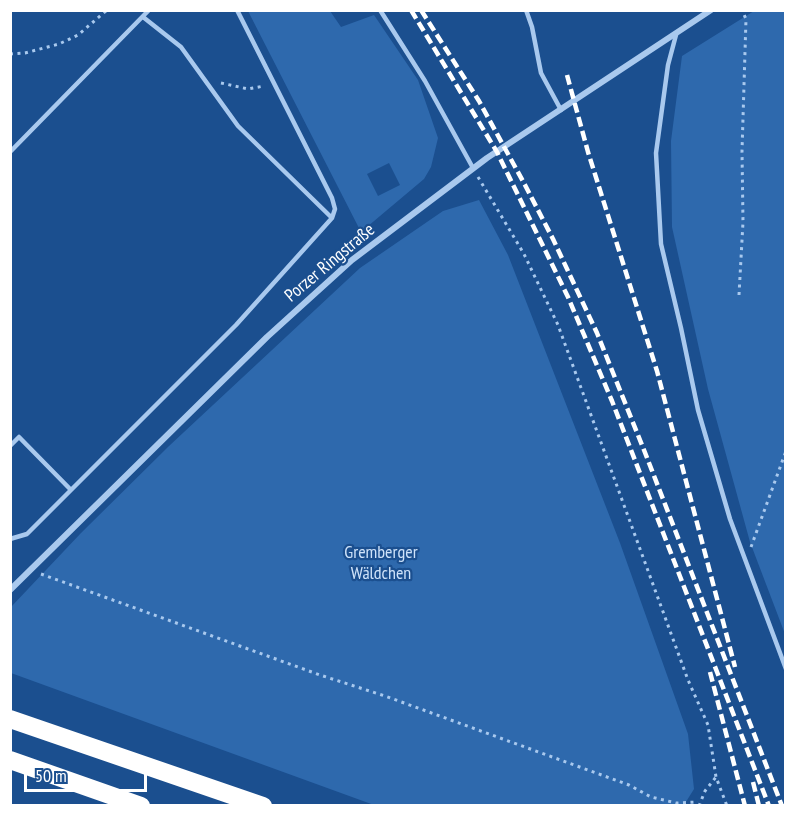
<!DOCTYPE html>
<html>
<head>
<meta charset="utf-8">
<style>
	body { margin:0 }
	#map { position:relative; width:796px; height:816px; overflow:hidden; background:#1b4f8f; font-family:"PT Sans Narrow",sans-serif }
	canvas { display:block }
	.frame { position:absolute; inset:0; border:12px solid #fff; pointer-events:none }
	.scale { position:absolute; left:24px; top:765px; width:123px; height:27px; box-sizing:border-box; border:3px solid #fff; border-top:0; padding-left:8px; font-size:18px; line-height:21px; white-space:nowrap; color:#fff; -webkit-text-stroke:4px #1b4f8f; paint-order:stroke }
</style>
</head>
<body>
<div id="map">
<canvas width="796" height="816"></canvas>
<div class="frame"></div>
<div class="scale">50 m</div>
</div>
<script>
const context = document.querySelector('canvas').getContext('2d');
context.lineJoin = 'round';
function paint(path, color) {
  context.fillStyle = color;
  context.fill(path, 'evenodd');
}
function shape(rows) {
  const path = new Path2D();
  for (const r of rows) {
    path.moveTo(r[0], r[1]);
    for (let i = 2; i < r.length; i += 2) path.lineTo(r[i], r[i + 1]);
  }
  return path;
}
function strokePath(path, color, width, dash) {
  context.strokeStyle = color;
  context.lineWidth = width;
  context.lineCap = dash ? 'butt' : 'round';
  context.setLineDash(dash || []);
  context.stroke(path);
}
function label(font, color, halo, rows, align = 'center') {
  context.font = font + ' "PT Sans Narrow",sans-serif';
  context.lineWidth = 4.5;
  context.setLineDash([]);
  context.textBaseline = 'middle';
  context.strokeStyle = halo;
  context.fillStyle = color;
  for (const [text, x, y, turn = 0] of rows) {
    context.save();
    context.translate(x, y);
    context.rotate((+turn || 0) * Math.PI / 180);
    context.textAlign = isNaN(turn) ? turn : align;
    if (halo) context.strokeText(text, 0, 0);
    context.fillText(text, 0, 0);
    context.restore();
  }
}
paint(shape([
	[248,11,330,11,341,27,374,15,418,80,438,138,431,167,424,179,361,232],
	[389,163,400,185,378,196,367,174],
	[754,11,785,11,785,634,750,542,708,389,672,227,671,141,682,56],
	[479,200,508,255,620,543,688,734,694,789,684,805,374,805,11,673,11,607,81,533,169,446,360,268,443,211]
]), '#2e69ad');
strokePath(shape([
	[10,54,25,53,59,44,78,35,107,10],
	[221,83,248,89,264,86],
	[478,177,524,254,558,325,688,680,708,725,716,777,727,806],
	[739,295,743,222,742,151,746,19,742,10],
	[751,547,786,451],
	[41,574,320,675,385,696,629,785,651,797,676,803,698,802],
	[699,806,705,791,716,777]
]), '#a9c9ee', 3, [3, 4.5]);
strokePath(shape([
	[380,10,425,81,473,168],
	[526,10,532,27,541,73,561,110],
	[143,17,181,47,238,126,332,218],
	[676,35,668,65,656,153,661,244,681,328,698,410,730,519,786,669],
	[10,152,149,10],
	[10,446,19,437,71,490],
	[10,539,27,534,236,325,332,218,335,209,332,198,237,10]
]), '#a9c9ee', 4.5);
strokePath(shape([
	[10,590,267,337,352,260,487,158,711,10]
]), '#a9c9ee', 6);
strokePath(shape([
	[10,719,263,806],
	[10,760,141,806]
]), '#fff', 18);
strokePath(shape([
	[411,10,497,152,568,297,612,401,769,806],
	[421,10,479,101,525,185,553,239,597,333,644,450,782,806],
	[567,75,588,152,657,371,735,667],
	[710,672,745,806],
	[753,782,759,806]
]), '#fff', 4.5, [10, 4.5]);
label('18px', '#fff', '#1b4f8f', [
	["Porzer Ringstraße",330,263,-40]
]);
label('18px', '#cfe3fa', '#1b4f8f', [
	["Gremberger",381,553],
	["Wäldchen",381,574]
]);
</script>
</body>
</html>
